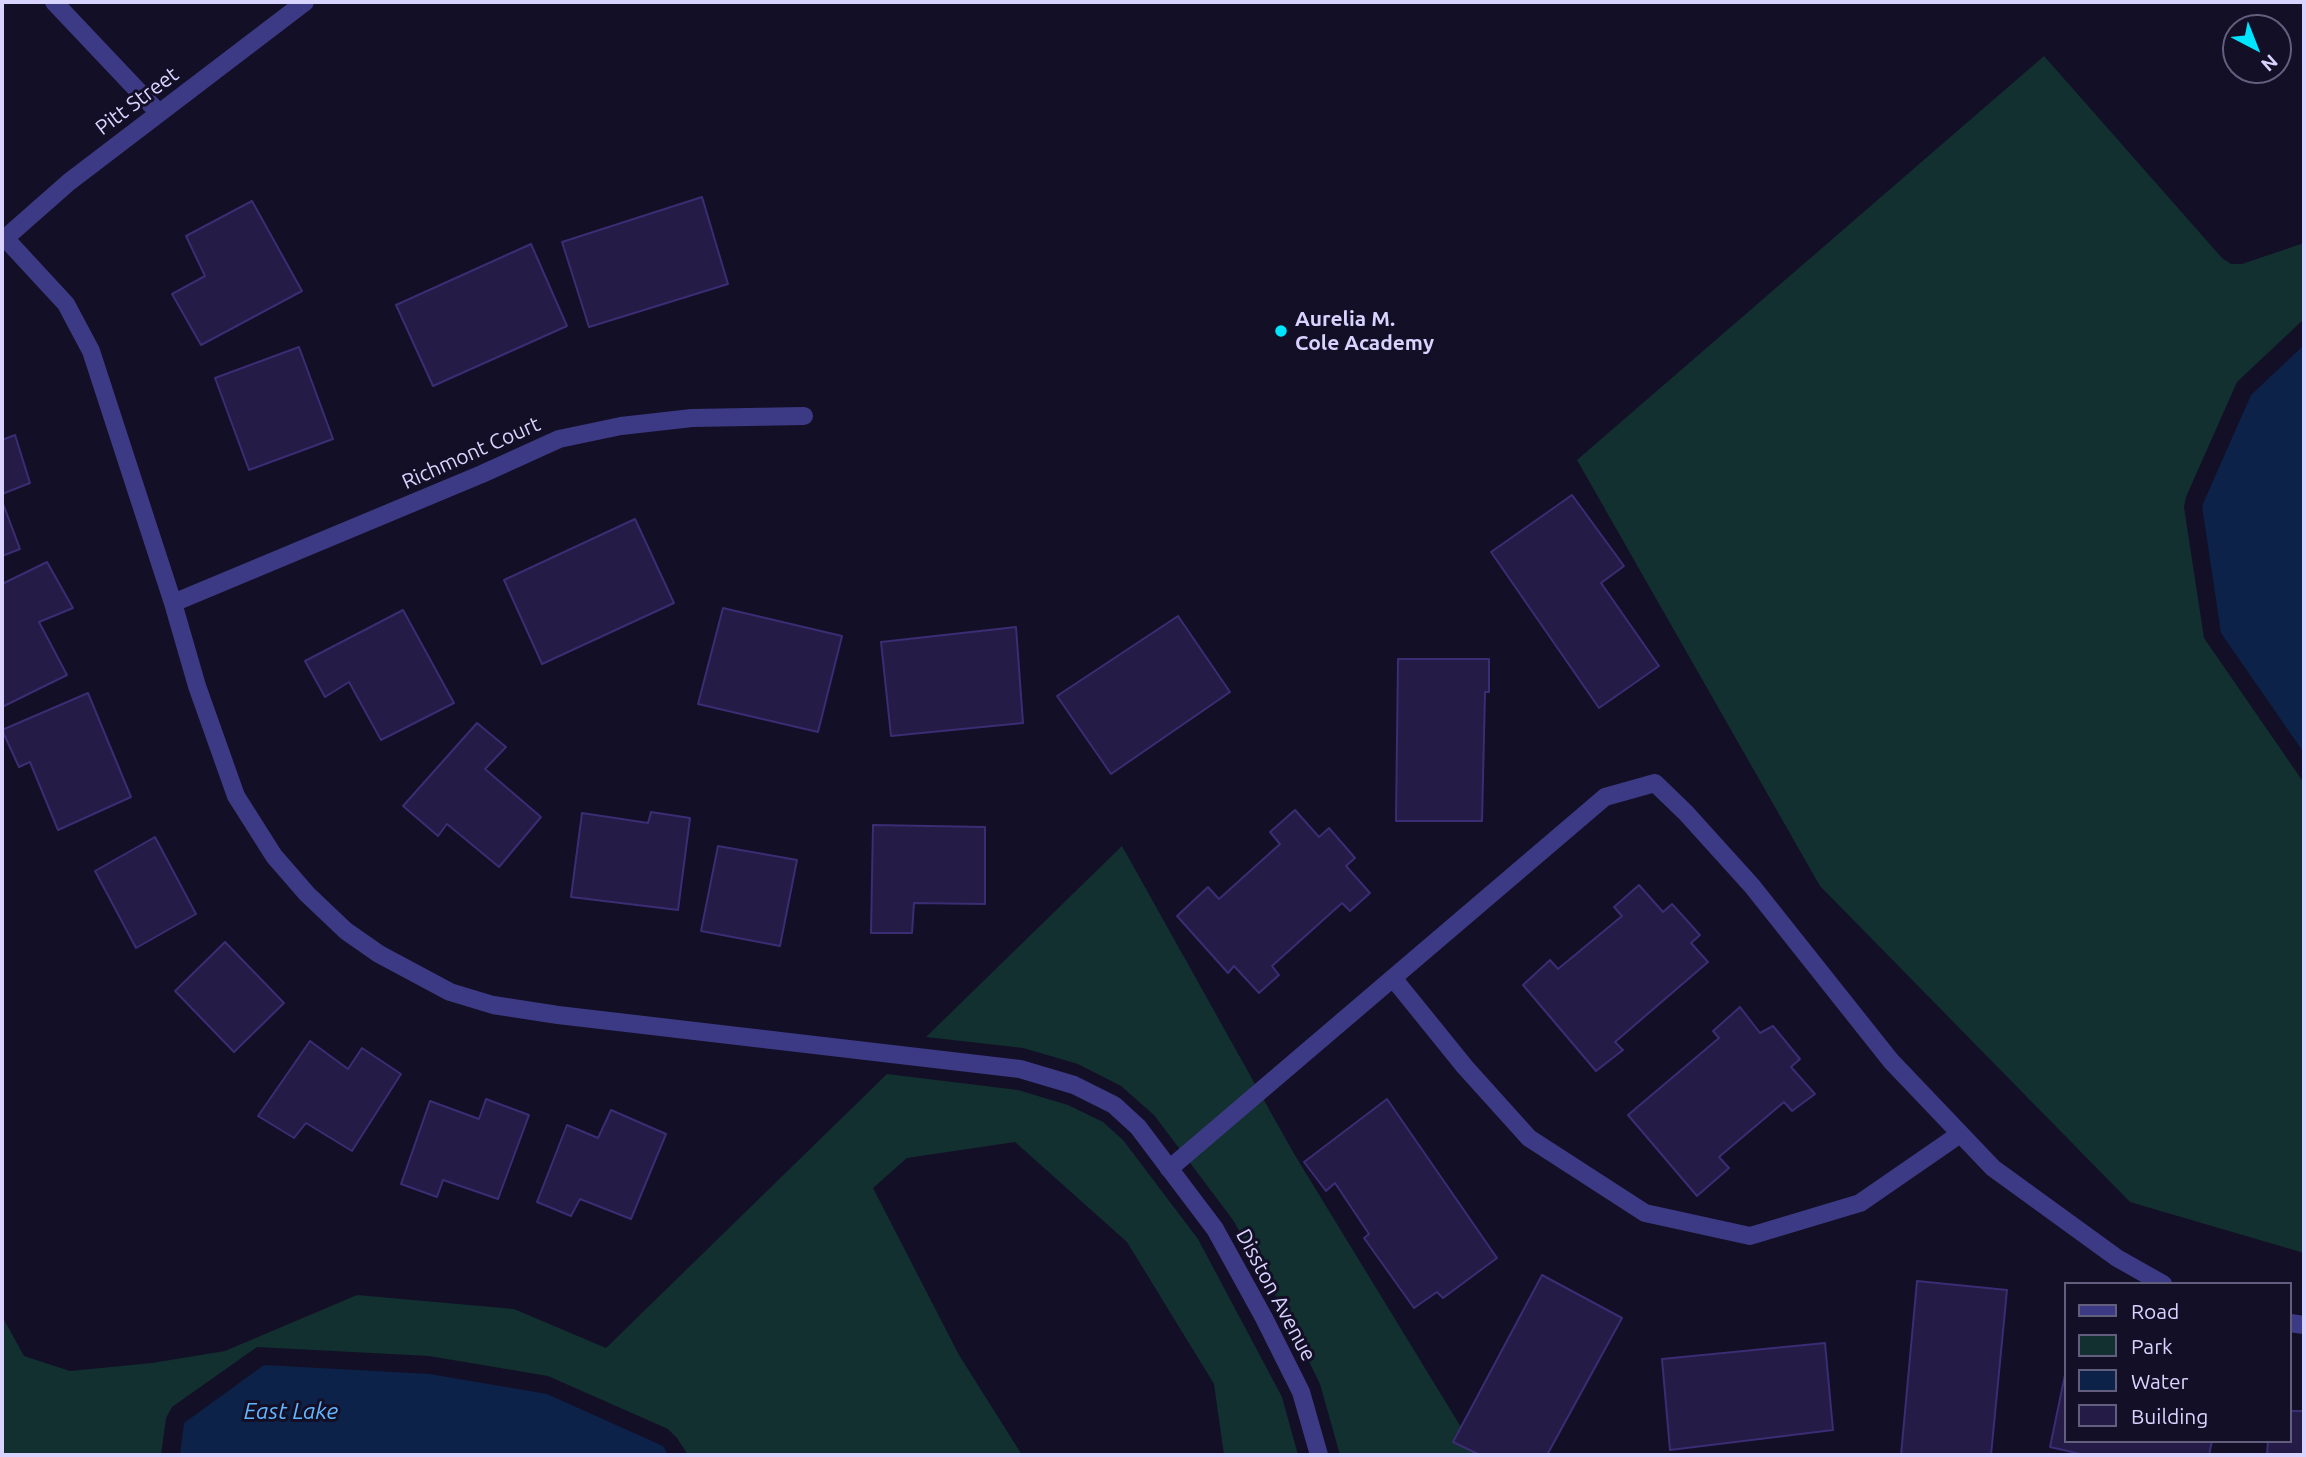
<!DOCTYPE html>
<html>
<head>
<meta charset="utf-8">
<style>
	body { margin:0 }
	#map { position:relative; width:2306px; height:1457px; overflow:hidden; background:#130f26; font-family:Ubuntu,sans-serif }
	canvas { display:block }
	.frame { position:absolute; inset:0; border:4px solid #d9d4ff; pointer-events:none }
	.legend { position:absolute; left:2064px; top:1282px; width:228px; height:161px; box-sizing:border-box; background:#130f26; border:2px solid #625e7d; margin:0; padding:9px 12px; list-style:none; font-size:21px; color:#d9d4ff }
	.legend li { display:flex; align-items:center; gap:14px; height:35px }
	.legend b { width:35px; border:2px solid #625e7d }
	.north { position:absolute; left:2222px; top:14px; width:70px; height:70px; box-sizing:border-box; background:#130f26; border:2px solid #625e7d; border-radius:50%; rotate:138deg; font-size:19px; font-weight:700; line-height:28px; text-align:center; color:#d9d4ff }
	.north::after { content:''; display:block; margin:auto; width:24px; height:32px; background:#00e5ff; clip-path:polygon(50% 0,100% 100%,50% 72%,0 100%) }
</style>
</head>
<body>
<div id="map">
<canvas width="2306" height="1457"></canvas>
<div class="frame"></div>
<ul class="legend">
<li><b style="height:9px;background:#3d3a85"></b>Road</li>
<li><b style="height:19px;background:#12302f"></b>Park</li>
<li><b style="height:19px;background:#0c2248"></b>Water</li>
<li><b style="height:19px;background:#241b47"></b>Building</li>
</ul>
<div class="north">N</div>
</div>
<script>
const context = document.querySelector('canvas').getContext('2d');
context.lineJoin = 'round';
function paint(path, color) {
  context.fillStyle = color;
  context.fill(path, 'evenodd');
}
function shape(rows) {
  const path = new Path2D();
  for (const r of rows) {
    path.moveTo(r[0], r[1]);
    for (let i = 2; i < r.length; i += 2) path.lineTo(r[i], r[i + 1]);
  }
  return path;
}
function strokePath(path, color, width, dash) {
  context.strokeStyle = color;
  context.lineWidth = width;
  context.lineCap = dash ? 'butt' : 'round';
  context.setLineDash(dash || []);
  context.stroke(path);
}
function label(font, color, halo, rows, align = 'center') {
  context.font = font + ' Ubuntu,sans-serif';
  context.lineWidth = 6;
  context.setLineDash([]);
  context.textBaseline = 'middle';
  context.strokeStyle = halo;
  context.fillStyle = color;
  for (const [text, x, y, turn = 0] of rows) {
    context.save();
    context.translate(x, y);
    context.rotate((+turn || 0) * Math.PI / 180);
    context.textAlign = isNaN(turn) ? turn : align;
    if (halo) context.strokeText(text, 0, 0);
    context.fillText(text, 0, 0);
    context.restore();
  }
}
paint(shape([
	[2044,56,2222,258,2231,264,2242,264,2304,243,2304,319,2237,382,2186,497,2184,507,2204,638,2304,783,2304,1253,2130,1202,1820,886,1577,460],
	[1122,846,1293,1152,1478,1455,1340,1455,1320,1384,1283,1309,1233,1220,1154,1115,1121,1086,1078,1064,1023,1048,926,1037],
	[887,1074,1018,1090,1068,1105,1103,1122,1123,1140,1198,1239,1282,1397,1298,1455,1224,1455,1214,1384,1127,1242,1015,1142,907,1158,873,1188,959,1355,1022,1455,688,1455,677,1438,668,1429,548,1376,429,1356,257,1347,172,1407,166,1418,161,1455,2,1455,2,1316,24,1356,70,1371,152,1363,225,1351,357,1295,514,1309,606,1348]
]), '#12302f');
paint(shape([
	[2304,345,2304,753,2221,633,2202,506,2251,395],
	[264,1365,430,1374,547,1394,663,1446,668,1455,180,1455,184,1423]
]), '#0c2248');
const building = shape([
	[702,197,728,284,589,327,562,242,702,197],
	[252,201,302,291,201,345,172,294,205,276,186,236,252,201],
	[531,244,567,326,433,386,396,305,531,244],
	[299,347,333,439,249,470,215,378,299,347],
	[15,435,30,483,2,494,2,440,15,435],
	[1572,495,1624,566,1601,583,1659,666,1599,708,1491,552,1572,495],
	[2,501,20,549,2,556,2,501],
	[635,519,674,603,542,664,504,580,635,519],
	[47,562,73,608,39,622,67,675,2,707,2,584,47,562],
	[723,608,842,636,818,732,698,704,723,608],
	[403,610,454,703,381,740,349,682,325,697,305,661,403,610],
	[1178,616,1230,692,1111,774,1057,696,1178,616],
	[1016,627,1023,723,891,736,881,642,1016,627],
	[1398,659,1489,659,1489,692,1485,692,1482,821,1396,821,1398,659],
	[88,693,131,797,58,830,30,762,19,767,2,730,88,693],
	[477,723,506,747,485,769,541,817,499,867,447,824,438,836,403,806,477,723],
	[1295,810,1319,837,1329,828,1355,858,1346,866,1370,893,1350,911,1342,903,1272,966,1279,975,1259,993,1234,966,1228,973,1177,916,1208,887,1219,899,1280,844,1270,832,1295,810],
	[651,812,690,818,678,910,571,897,582,813,648,823,651,812],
	[873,825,985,827,985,904,914,903,912,933,871,933,873,825],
	[155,837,196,914,136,948,95,871,155,837],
	[718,846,797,860,780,946,701,931,718,846],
	[1639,885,1663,912,1672,904,1700,935,1691,943,1708,962,1615,1042,1623,1050,1596,1071,1523,985,1550,960,1558,969,1622,916,1614,907,1639,885],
	[225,942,284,1003,234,1052,175,991,225,942],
	[1740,1007,1760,1033,1773,1026,1800,1059,1791,1067,1815,1094,1792,1111,1784,1102,1719,1157,1729,1168,1697,1196,1628,1115,1719,1038,1713,1031,1740,1007],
	[310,1041,348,1069,362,1048,401,1074,352,1151,306,1123,294,1138,258,1116,310,1041],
	[486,1099,529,1115,498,1199,443,1180,437,1197,401,1184,430,1101,479,1119,486,1099],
	[1387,1099,1497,1258,1443,1298,1437,1292,1414,1308,1364,1238,1369,1234,1335,1183,1326,1191,1304,1162,1387,1099],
	[611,1110,666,1134,631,1219,580,1199,571,1216,537,1202,567,1125,598,1138,611,1110],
	[1542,1275,1622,1318,1547,1455,1480,1455,1453,1442,1542,1275],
	[1917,1281,2007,1290,1991,1455,1901,1455,1917,1281],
	[1825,1343,1833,1430,1670,1450,1662,1359,1825,1343],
	[2066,1370,2066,1441,2212,1441,2209,1455,2085,1455,2050,1447,2066,1370],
	[2290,1411,2304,1411,2304,1455,2267,1455,2268,1441,2290,1441,2290,1411]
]);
paint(building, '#241b47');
strokePath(building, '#3b2d73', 2);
strokePath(shape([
	[1393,978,1465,1067,1529,1138,1645,1213,1750,1236,1860,1203,1960,1134],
	[1169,1169,1605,797,1655,783,1686,813,1752,886,1891,1061,1993,1168,2117,1258,2163,1284],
	[2290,1323,2304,1325]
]), '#3d3a85', 18);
strokePath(shape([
	[54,2,159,113],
	[5,238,66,304,91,351,173,603,197,686,236,796,274,856,307,894,346,931,379,954,450,992,493,1005,558,1015,1020,1069,1074,1085,1114,1105,1138,1127,1215,1229,1264,1318,1301,1392,1319,1455],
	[2,241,69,182,305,2],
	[173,603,482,474,559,439,621,426,692,418,804,416]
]), '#3d3a85', 18);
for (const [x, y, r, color] of [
	[1281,331,7,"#00e5ff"]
]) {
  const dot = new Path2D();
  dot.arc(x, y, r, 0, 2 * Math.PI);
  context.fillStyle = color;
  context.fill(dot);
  strokePath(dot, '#130f26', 2.5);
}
label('21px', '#d9d4ff', '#130f26', [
	["Pitt Street",137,101,-37],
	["Richmont Court",471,453,-24],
	["Disston Avenue",1276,1295,62]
]);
label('bold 21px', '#d9d4ff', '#130f26', [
	["Aurelia M.",1295,319],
	["Cole Academy",1295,343]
], 'left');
label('italic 23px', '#62b6ff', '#130f26', [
	["East Lake",291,1411]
]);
</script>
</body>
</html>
